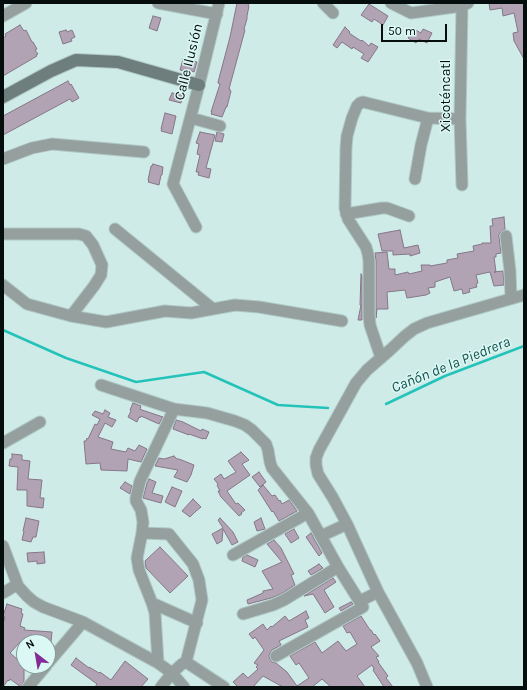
<!DOCTYPE html>
<html>
<head>
<meta charset="utf-8">
<style>
	body { margin:0 }
	#map { position:relative; width:527px; height:690px; overflow:hidden; background:#cfebe8; font-family:Karla,sans-serif }
	canvas { display:block }
	.frame { position:absolute; inset:0; border:4px solid #050e0d; pointer-events:none }
	.north { position:absolute; left:16px; top:634px; width:40px; height:40px; box-sizing:border-box; background:#dcf8f5; border:1px solid #869a98; border-radius:50%; rotate:329deg; font-size:11px; font-weight:700; line-height:16px; text-align:center; color:#050e0d }
	.north::after { content:''; display:block; margin:auto; width:14px; height:18px; background:#842b97; clip-path:polygon(50% 0,100% 100%,50% 72%,0 100%) }
	.scale { position:absolute; left:381px; top:24px; width:66px; height:18px; box-sizing:border-box; border:2px solid #050e0d; border-top:0; padding-left:5px; font-size:12px; line-height:14px; white-space:nowrap; color:#050e0d; -webkit-text-stroke:3px #dcf8f5; paint-order:stroke }
</style>
</head>
<body>
<div id="map">
<canvas width="527" height="690"></canvas>
<div class="frame"></div>
<div class="north">N</div>
<div class="scale">50 m</div>
</div>
<script>
const context = document.querySelector('canvas').getContext('2d');
context.lineJoin = 'round';
function shape(rows) {
  const path = new Path2D();
  for (const r of rows) {
    path.moveTo(r[0], r[1]);
    for (let i = 2; i < r.length; i += 2) path.lineTo(r[i], r[i + 1]);
  }
  return path;
}
function strokePath(path, color, width, dash) {
  context.strokeStyle = color;
  context.lineWidth = width;
  context.lineCap = dash ? 'butt' : 'round';
  context.setLineDash(dash || []);
  context.stroke(path);
}
function paint(path, color) {
  context.fillStyle = color;
  context.fill(path, 'evenodd');
}
function label(font, color, halo, rows, align = 'center') {
  context.font = font + ' Karla,sans-serif';
  context.lineWidth = 3;
  context.setLineDash([]);
  context.textBaseline = 'middle';
  context.strokeStyle = halo;
  context.fillStyle = color;
  for (const [text, x, y, turn = 0] of rows) {
    context.save();
    context.translate(x, y);
    context.rotate((+turn || 0) * Math.PI / 180);
    context.textAlign = isNaN(turn) ? turn : align;
    if (halo) context.strokeText(text, 0, 0);
    context.fillText(text, 0, 0);
    context.restore();
  }
}
strokePath(shape([
	[3,330,66,358,136,382,204,372,278,405,328,408],
	[386,404,445,376,524,346]
]), '#23c3b9', 2.5);
const building = shape([
	[237,3,249,3,248,6,249,6,247,16,247,19,244,29,245,30,229,89,230,89,230,91,231,91,227,107,226,107,222,117,211,114,212,112,211,112,220,84,218,83,218,82,230,37,237,3],
	[489,3,524,3,524,59,514,41,513,33,518,32,514,13,503,16,502,8,490,10,489,3],
	[369,4,388,16,383,25,374,19,372,22,361,15,369,4],
	[153,16,161,18,157,31,149,28,153,16],
	[20,25,24,31,26,30,32,42,33,42,37,49,35,50,38,54,36,55,37,56,3,76,3,38,6,36,5,34,20,25],
	[345,27,350,32,349,33,361,41,362,40,369,46,371,43,378,47,368,62,361,58,364,54,353,47,352,49,342,42,337,48,333,45,345,27],
	[414,29,421,33,423,29,432,33,427,43,419,39,416,43,408,38,414,29],
	[66,30,67,32,72,30,75,37,71,39,72,41,63,44,59,32,66,30],
	[183,59,197,62,194,72,189,70,189,72,180,70,183,59],
	[68,81,70,85,71,84,79,98,72,102,70,99,3,135,3,116,68,81],
	[172,93,182,95,181,103,169,100,172,93],
	[165,113,176,116,172,134,161,131,162,129,161,129,165,113],
	[200,132,215,135,206,168,211,169,209,178,198,175,199,172,196,172,200,155,197,154,199,144,196,143,200,132],
	[217,132,224,134,222,142,215,141,217,132],
	[153,164,163,167,162,175,161,175,159,185,148,182,149,181,148,180,151,166,152,166,153,164],
	[504,217,505,229,502,231,499,234,499,236,501,253,496,254,496,257,494,257,496,272,494,272,503,271,504,285,494,286,490,272,476,275,478,283,476,284,477,287,469,289,470,292,463,294,462,289,454,291,450,277,435,282,435,287,428,288,430,293,426,295,407,298,405,290,387,292,388,309,377,309,376,318,376,261,375,253,387,252,389,269,395,269,395,275,408,272,409,274,422,271,421,265,430,265,430,266,447,263,447,260,458,258,457,254,474,251,473,246,482,244,482,243,491,243,490,226,493,226,492,219,504,217],
	[400,230,404,248,418,245,420,253,410,256,410,254,393,255,393,251,382,251,378,234,400,230],
	[361,274,362,275,362,320,358,320,361,305,360,305,361,274],
	[133,403,141,406,140,409,142,410,163,417,159,424,141,416,140,418,139,417,137,422,128,417,131,411,130,410,133,403],
	[105,410,110,413,108,417,116,420,112,427,105,423,98,437,113,442,111,449,126,452,128,448,135,451,139,445,147,449,141,462,128,459,127,471,101,470,100,463,86,464,84,441,86,441,87,438,88,439,95,424,97,425,100,419,92,415,95,411,103,414,105,410],
	[176,420,183,422,201,431,202,429,209,432,206,439,203,438,203,439,189,434,189,435,173,429,176,420],
	[241,452,249,460,242,464,250,475,227,491,236,504,238,503,245,510,241,513,242,514,239,516,221,497,218,491,220,491,217,485,218,484,214,479,221,474,224,479,236,472,228,461,241,452],
	[12,454,22,455,22,460,30,461,28,479,42,480,40,498,44,498,43,508,27,506,27,490,17,490,18,467,9,466,10,459,12,459,12,454],
	[174,456,177,459,179,459,194,465,191,475,187,482,174,477,178,470,155,466,159,458,164,459,174,456],
	[259,472,266,482,260,487,252,477,259,472],
	[149,479,156,482,152,493,163,496,161,503,143,498,147,483,149,479],
	[125,482,132,486,130,494,120,488,125,482],
	[263,485,272,496,275,495,279,501,280,500,282,504,289,500,297,511,279,521,273,511,272,512,258,490,263,485],
	[172,487,182,491,175,507,165,502,172,487],
	[193,499,201,507,195,512,190,517,182,511,193,499],
	[26,518,39,521,36,537,33,537,31,542,22,540,24,531,23,531,26,518],
	[220,518,233,532,238,542,232,545,223,529,222,541,217,544,212,534,223,528,218,520,220,518],
	[261,518,265,529,257,531,254,522,261,518],
	[294,529,299,538,291,543,285,534,294,529],
	[311,533,322,553,319,556,306,537,311,533],
	[274,540,281,548,294,574,291,575,295,585,281,594,271,598,248,604,247,600,263,593,263,591,273,589,262,571,282,562,267,544,274,540],
	[160,547,188,576,170,593,146,568,145,561,160,547],
	[44,552,45,563,37,564,37,561,28,562,27,553,44,552],
	[247,555,258,560,255,567,242,561,243,557,247,555],
	[319,564,323,568,311,575,308,571,319,564],
	[333,578,336,582,324,590,334,607,325,613,313,594,304,596,333,578],
	[351,602,353,604,341,611,339,608,351,602],
	[7,604,22,609,21,613,23,614,20,626,25,628,24,630,52,632,51,642,20,642,10,653,24,665,24,681,21,687,10,679,9,681,8,680,3,687,3,624,5,617,3,616,7,604],
	[306,611,309,618,305,620,308,627,279,641,281,645,272,650,270,653,269,656,270,659,272,662,276,663,287,672,297,686,309,678,299,663,296,665,290,656,315,642,322,653,338,641,346,651,357,644,350,632,347,633,343,626,361,616,370,630,371,630,374,635,375,634,380,641,371,647,379,656,376,657,379,662,378,662,388,676,386,678,393,687,384,687,373,670,374,669,372,665,357,676,365,687,331,687,322,679,312,687,283,687,263,676,253,687,238,687,233,682,243,673,248,678,258,669,256,667,258,665,254,663,264,650,255,637,253,639,249,634,263,624,267,630,271,626,272,627,285,616,289,621,306,611],
	[76,658,89,668,89,667,99,673,100,672,111,680,125,661,148,679,141,687,95,687,97,684,71,665,76,658]
]);
paint(building, '#b1a2b4');
strokePath(building, '#857787', 1);
const street = shape([
	[158,3,217,14],
	[323,3,333,13],
	[391,3,411,13,462,6,468,3],
	[462,6,460,119,462,185],
	[3,16,26,3],
	[191,118,220,126],
	[3,159,32,148,52,144,144,152],
	[415,179,421,145,428,118],
	[346,214,382,208,387,208,409,216],
	[196,227,173,184,199,85,219,3],
	[115,229,213,309],
	[3,234,79,234,86,236,93,245,102,265,101,275,94,286,71,316],
	[506,236,510,271,511,298],
	[3,285,27,304,71,316,106,322,165,311,191,313,235,305,259,307,342,321],
	[381,358,370,325,369,315,369,261,368,254,366,247,348,219,345,208,346,148,347,136,352,118,357,106,360,103,363,102,428,118,460,119],
	[101,385,174,409,207,413,235,421,245,425,252,430,266,444,268,450,270,462,272,468,308,513,338,567,363,607,276,656],
	[3,443,40,422],
	[142,533,169,534,193,564,199,580,202,600,186,662],
	[321,536,347,524],
	[3,546,18,586,27,596,34,602,43,607,83,622,158,663,172,673,184,687],
	[233,555,308,513],
	[3,593,13,587,18,586],
	[360,601,378,592],
	[152,603,197,623],
	[243,614,273,605,284,600,338,567],
	[48,663,83,622],
	[158,663,155,613,152,603,139,570,137,558,142,533,143,522,141,510,136,501,136,498,140,481,174,409],
	[28,687,46,666],
	[161,687,172,673,182,664,186,662,224,687],
	[427,687,417,663,378,592,347,524,333,498,318,474,316,465,316,458,319,450,356,383,367,370,390,350,405,336,414,329,427,323,524,295]
]);
const secondary = shape([
	[3,97,51,71,76,60,118,62,199,85]
]);
strokePath(street, '#afc8c5', 13);
strokePath(secondary, '#afc8c5', 14);
strokePath(street, '#949f9e', 11);
strokePath(secondary, '#6d7e7c', 12);
label('14px', '#050e0d', '#dcf8f5', [
	["Calle Ilusión",189,62,-76],
	["Xicoténcatl",446,96,-90]
]);
label('italic 15px', '#15534f', '#dcf8f5', [
	["Cañón de la Piedrera",451,365,-22]
]);
</script>
</body>
</html>
